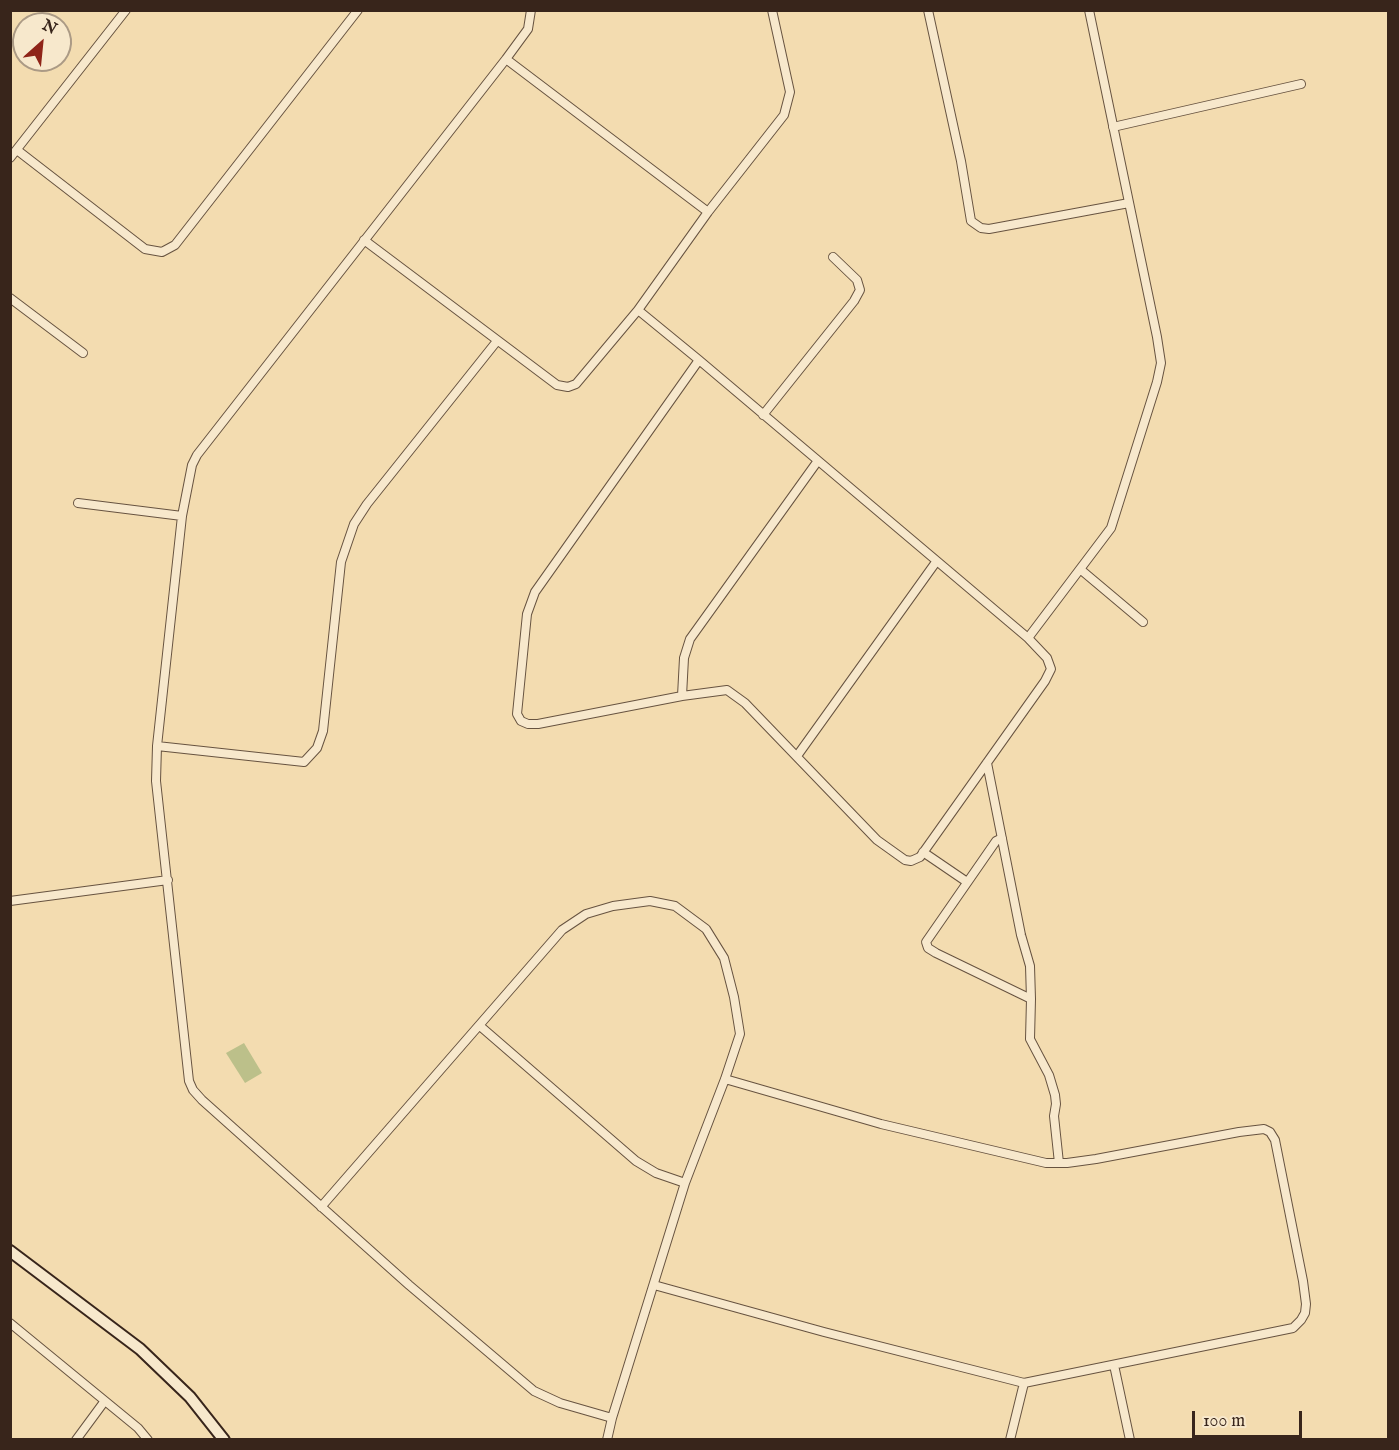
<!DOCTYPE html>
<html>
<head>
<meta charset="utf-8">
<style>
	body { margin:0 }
	#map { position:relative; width:1399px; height:1450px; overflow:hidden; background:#f3dcb0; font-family:"IM FELL English",serif }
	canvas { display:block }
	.frame { position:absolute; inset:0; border:12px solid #38251b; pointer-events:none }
	.north { position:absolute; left:12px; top:12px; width:60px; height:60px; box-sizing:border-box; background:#f7e8cc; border:2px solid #ab9a85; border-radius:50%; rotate:27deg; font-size:16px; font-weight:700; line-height:24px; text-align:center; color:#38251b }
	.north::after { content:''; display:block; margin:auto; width:21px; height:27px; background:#8f2418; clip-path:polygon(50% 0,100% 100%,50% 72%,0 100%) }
	.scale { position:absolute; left:1192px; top:1411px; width:110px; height:27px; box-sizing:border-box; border:3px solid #38251b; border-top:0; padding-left:8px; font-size:18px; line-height:21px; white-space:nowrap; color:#38251b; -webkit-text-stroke:4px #f7e8cc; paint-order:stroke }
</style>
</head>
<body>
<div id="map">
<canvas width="1399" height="1450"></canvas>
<div class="frame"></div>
<div class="north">N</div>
<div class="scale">100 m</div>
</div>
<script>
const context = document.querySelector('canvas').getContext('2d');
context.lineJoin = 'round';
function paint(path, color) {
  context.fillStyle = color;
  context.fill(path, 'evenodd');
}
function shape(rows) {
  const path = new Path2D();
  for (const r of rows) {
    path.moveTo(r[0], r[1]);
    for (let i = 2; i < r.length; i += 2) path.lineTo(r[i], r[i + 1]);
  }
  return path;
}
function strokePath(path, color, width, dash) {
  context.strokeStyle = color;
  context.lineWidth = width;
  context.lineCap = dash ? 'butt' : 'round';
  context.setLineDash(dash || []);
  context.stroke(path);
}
paint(shape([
	[244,1043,262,1073,245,1083,226,1053]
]), '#bcc08a');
const street = shape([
	[531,10,528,29,506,59,197,455,192,465,182,516,157,746,156,781,189,1081,193,1090,202,1100,409,1285,534,1391,560,1403,612,1418],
	[928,10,961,161,971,221,981,228,989,229,1129,203],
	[506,59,708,212],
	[1113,127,1301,84],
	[17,150,145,249,162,252,175,245,358,10],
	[10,158,126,10],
	[364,240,557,385,568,387,576,384,638,310,708,212,784,115,790,92,772,10],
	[10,298,83,353],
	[638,310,699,360,1028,638,1047,658,1051,669,1045,681,920,857,911,861,905,860,877,840,745,703,727,690,682,696,538,724,528,724,521,721,517,714,527,614,535,592,699,360],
	[763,415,854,301,860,290,857,280,833,257],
	[78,503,182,516],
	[1080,569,1143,622],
	[1028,638,1111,528,1157,382,1161,363,1157,337,1089,10],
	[682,696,684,658,690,639,817,462],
	[157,746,304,762,317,748,323,731,341,562,354,524,367,504,497,341],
	[797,756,936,562],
	[987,763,1021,935,1030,966,1031,999],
	[1002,838,996,841,926,942,928,948,936,953,1031,999,1030,1039,1049,1075,1055,1095,1056,1104,1054,1116,1059,1163],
	[923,852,967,882],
	[10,901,168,880],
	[480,1026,636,1161,656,1173,685,1183],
	[321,1207,562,930,586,914,613,906,650,901,675,906,706,929,724,958,734,997,740,1034,725,1079,685,1183,612,1418,607,1440],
	[654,1285,824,1332,1024,1383,1293,1328,1301,1320,1305,1313,1306,1304,1303,1281,1275,1140,1270,1132,1264,1129,1239,1132,1096,1159,1067,1163,1046,1163,881,1124,725,1079],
	[10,1323,138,1428,148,1440],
	[1114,1365,1130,1440],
	[76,1440,104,1402],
	[1010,1440,1024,1383]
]);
const secondary = shape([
	[10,1251,140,1349,190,1397,224,1440]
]);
strokePath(street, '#675340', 10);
strokePath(secondary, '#38251b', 14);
strokePath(street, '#f7e8cc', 8);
strokePath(secondary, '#f7e8cc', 10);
</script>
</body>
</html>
